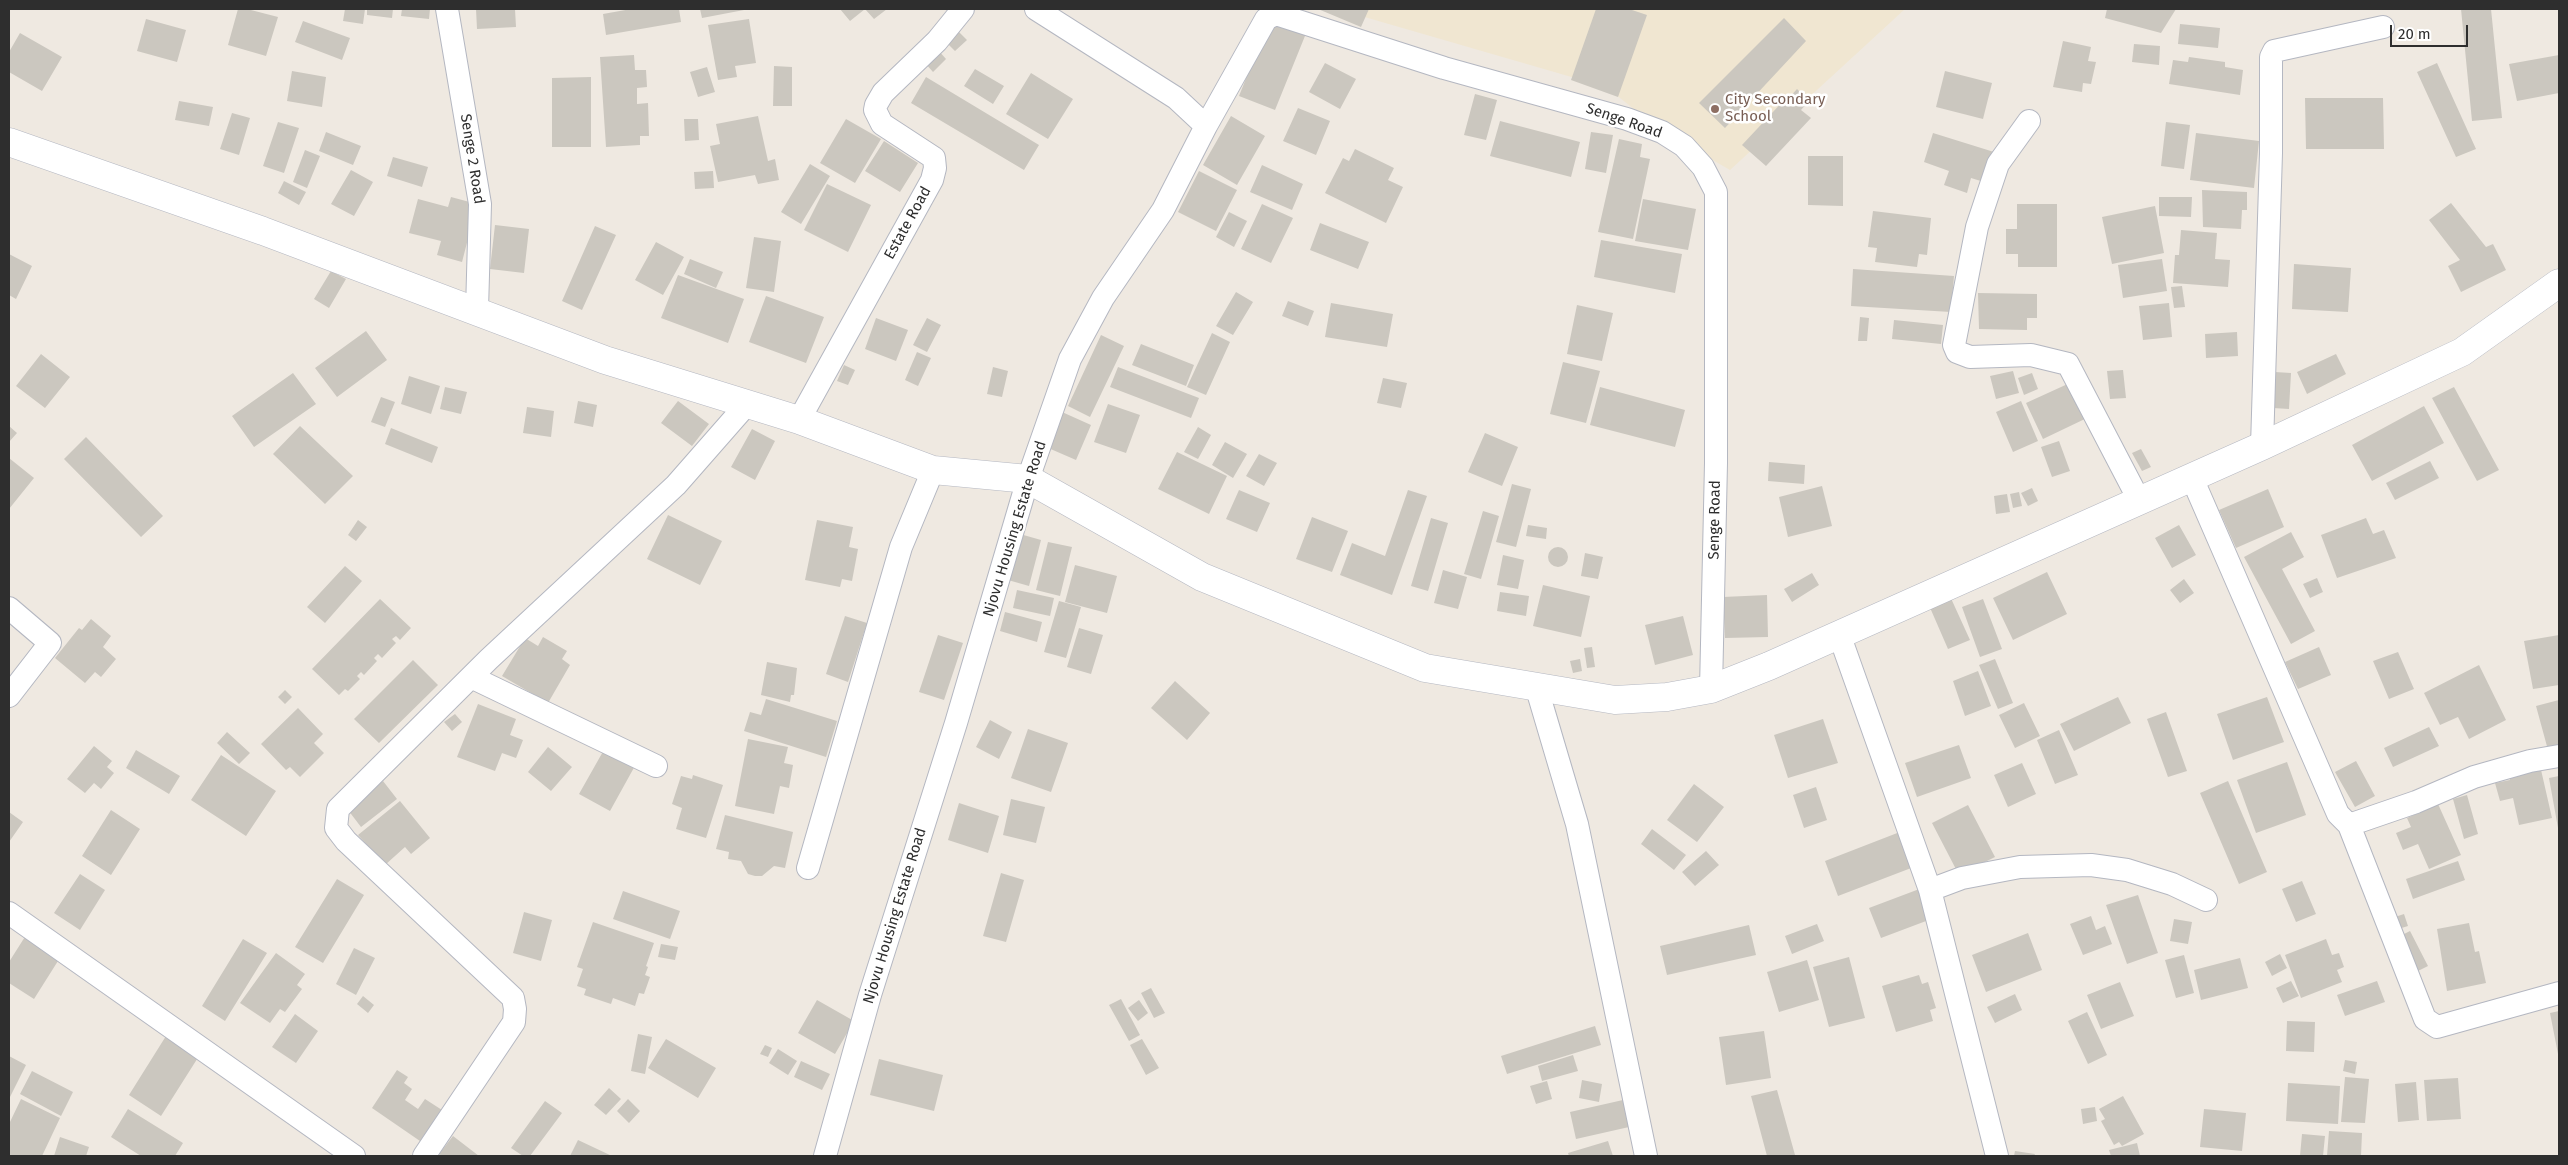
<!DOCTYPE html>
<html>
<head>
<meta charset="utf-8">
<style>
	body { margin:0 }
	#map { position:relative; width:2568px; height:1165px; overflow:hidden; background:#efe9e1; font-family:"Fira Sans",sans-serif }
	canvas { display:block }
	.frame { position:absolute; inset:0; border:10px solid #2e2e2e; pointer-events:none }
	.scale { position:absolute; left:2390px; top:25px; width:78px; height:22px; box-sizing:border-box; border:2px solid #2e2e2e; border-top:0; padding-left:6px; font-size:15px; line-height:18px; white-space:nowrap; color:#2e2e2e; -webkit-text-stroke:4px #fff; paint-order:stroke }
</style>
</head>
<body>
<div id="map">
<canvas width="2568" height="1165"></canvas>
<div class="frame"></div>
<div class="scale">20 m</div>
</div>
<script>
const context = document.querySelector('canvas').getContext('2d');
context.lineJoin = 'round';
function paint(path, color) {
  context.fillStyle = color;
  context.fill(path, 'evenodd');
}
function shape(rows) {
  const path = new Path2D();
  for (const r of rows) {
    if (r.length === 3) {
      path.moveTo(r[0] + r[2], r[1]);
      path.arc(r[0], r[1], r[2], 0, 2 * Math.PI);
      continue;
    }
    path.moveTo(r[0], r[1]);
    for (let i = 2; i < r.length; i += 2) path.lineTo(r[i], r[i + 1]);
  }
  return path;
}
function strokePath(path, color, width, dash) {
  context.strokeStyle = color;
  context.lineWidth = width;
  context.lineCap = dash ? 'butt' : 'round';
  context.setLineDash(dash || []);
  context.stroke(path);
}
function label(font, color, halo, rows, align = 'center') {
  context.font = font + ' "Fira Sans",sans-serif';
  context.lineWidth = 5;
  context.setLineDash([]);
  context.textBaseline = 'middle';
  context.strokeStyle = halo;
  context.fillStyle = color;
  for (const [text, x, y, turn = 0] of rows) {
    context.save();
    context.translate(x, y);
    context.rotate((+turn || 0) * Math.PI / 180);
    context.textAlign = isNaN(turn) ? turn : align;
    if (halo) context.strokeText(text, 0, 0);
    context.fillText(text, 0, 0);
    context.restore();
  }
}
paint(shape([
	[1337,9,1905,9,1730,170,1662,131,1606,87]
]), '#f0e6d1');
paint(shape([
	[238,9,247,9,278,17,266,56,228,45],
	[345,9,365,9,363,24,343,21],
	[367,9,393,9,392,18,367,15],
	[402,9,430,9,429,19,401,16],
	[476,9,515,9,516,27,477,29],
	[631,9,679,9,681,22,606,35,603,14],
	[700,9,744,9,744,10,702,18],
	[840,9,887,9,874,19,865,9,850,21],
	[1318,9,1369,9,1361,27],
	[1596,9,1629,9,1647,15,1618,97,1571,80],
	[2107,9,2176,9,2161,33,2105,18],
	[2461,9,2491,9,2502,118,2472,121],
	[1271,16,1307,31,1275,110,1239,96],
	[1784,18,1806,41,1725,128,1699,103],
	[146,19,186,30,177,62,137,51],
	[749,19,756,63,735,66,737,77,718,80,708,25],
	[303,21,350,38,342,60,295,42],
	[2180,24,2220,28,2218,48,2178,44],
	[958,31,967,40,955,51,946,42],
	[20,33,62,57,42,91,9,72,9,52],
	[2063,41,2091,47,2088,61,2096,62,2091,84,2083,83,2082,92,2053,87],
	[2134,44,2160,46,2159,65,2132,62],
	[938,50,946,59,933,72,925,63],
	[634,55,635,70,646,70,647,87,637,88,637,104,648,103,649,136,640,136,640,145,606,147,600,57],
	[2559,55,2559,93,2517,101,2509,64],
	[2189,57,2225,62,2225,67,2243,70,2240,95,2169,84,2173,60,2188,62],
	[1325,63,1356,79,1340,109,1309,92],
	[2437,63,2476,149,2456,157,2417,72],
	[774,66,792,67,792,106,773,106],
	[707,67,715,92,698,97,690,72],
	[975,69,1004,86,993,104,964,86],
	[292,71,326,77,322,107,287,101],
	[1945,71,1992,83,1983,119,1936,107],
	[1031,73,1073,99,1048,139,1006,114],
	[591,77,591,147,552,147,552,78],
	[926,77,1039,145,1024,170,911,103],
	[1797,89,1809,101,1801,110,1811,118,1766,166,1742,145,1787,97,1788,99],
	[1475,94,1497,100,1486,140,1464,135],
	[2305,98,2383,98,2384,149,2306,149],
	[179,101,213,107,209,126,175,120],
	[1298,108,1330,121,1316,155,1283,141],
	[232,113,250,118,239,155,220,149],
	[758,116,768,161,775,159,779,180,758,184,755,175,718,182,710,146,720,144,716,124],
	[1231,116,1265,136,1237,185,1203,165],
	[684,119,698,119,699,140,685,141],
	[846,119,881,139,855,183,820,163],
	[1500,121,1580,142,1571,177,1490,156],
	[278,122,299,128,284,173,263,166],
	[2166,122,2190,125,2184,169,2161,166],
	[326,132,361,146,353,165,319,151],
	[1591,132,1613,135,1606,173,1585,169],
	[1933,133,1994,152,1984,182,1971,178,1967,193,1944,185,1949,171,1924,162],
	[2196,133,2259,141,2254,188,2190,180],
	[1619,139,1642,144,1640,157,1650,159,1633,239,1598,232],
	[884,141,918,163,900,192,865,171],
	[1355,149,1394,168,1388,180,1403,187,1386,223,1325,193,1343,158,1349,161],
	[305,150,320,156,307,188,293,182],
	[1808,156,1843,156,1843,206,1808,205],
	[393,157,428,167,422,187,387,176],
	[810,164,830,176,801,224,781,212],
	[1262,165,1303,184,1292,210,1250,192],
	[351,170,373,182,354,216,331,204],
	[713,171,714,188,695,189,694,172],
	[1199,171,1237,190,1216,231,1178,212],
	[284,181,306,192,299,205,278,193],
	[827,184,871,205,848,252,804,230],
	[2202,190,2247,192,2247,210,2242,210,2241,229,2203,227],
	[451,197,477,204,462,262,437,255,441,241,409,233,418,199,448,207],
	[2159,197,2192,197,2191,217,2159,216],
	[1643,199,1696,209,1688,250,1635,241],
	[2451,203,2486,247,2493,244,2506,270,2461,292,2448,266,2460,260,2429,220],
	[1262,204,1293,218,1271,263,1241,249],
	[2017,204,2057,204,2057,267,2018,267,2018,254,2006,254,2006,229,2017,229],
	[2155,206,2164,253,2112,264,2102,217],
	[1873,211,1931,218,1927,255,1919,254,1917,267,1875,262,1877,248,1868,247],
	[1229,212,1247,221,1234,247,1216,237],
	[1320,223,1369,242,1358,269,1310,250],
	[495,225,529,229,524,273,490,269],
	[595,226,616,235,582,310,562,301],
	[2181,230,2217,233,2215,259,2230,260,2228,287,2173,283,2175,255,2179,255],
	[754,237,781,241,774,292,746,288],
	[1601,240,1682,254,1675,293,1594,277],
	[656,242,684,257,663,295,635,280],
	[9,254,32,266,16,299,9,295],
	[690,259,723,272,716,288,684,274],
	[2162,259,2167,291,2123,298,2118,265],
	[2294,264,2351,268,2348,312,2292,309],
	[1853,269,1954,276,1951,312,1851,306],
	[331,271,346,279,329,308,314,299],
	[678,275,744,299,728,343,661,318],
	[2182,286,2185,307,2174,308,2171,287],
	[1236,292,1253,302,1233,335,1216,326],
	[1978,293,2037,294,2037,318,2027,318,2027,330,1979,329],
	[766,296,824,317,806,363,749,342],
	[1288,301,1314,311,1308,326,1282,316],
	[1331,303,1393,314,1387,347,1325,337],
	[2169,303,2172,337,2143,340,2139,306],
	[1577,305,1613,313,1602,361,1567,354],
	[1860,317,1869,318,1867,341,1858,341],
	[876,318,908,330,896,361,865,349],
	[927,318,941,325,927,352,913,345],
	[1894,320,1943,325,1941,344,1892,339],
	[366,331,387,360,337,397,315,368],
	[2237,332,2238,356,2206,358,2205,334],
	[1212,333,1230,342,1206,395,1187,387],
	[1101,335,1124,346,1090,417,1068,406],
	[1141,344,1194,365,1186,386,1132,365],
	[917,352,931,358,918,386,905,380],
	[41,354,70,377,45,408,16,386],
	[2336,354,2346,374,2307,394,2297,372],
	[1563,362,1600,371,1586,423,1550,414],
	[844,365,855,370,848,385,837,381],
	[993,367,1008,371,1002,397,987,394],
	[1118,367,1199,398,1191,418,1110,387],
	[2123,370,2126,398,2110,399,2107,371],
	[2013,371,2019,393,1996,399,1990,376],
	[2275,372,2291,373,2289,409,2273,408],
	[293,373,316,404,254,447,232,416],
	[2032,373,2038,389,2024,395,2018,378],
	[409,376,440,386,431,414,401,404],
	[1383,378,1407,383,1401,408,1377,403],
	[2072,382,2089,417,2043,439,2026,403],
	[445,387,467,392,461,414,440,409],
	[1600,387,1685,410,1675,447,1590,425],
	[2454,387,2499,470,2477,481,2432,398],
	[381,397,395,402,385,427,371,422],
	[578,401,597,405,593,427,574,423],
	[678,401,709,424,692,446,661,423],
	[2021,401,2038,441,2013,452,1996,412],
	[1108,404,1140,415,1126,453,1094,442],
	[2424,406,2444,443,2372,481,2352,445],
	[527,407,554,411,551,437,523,433],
	[1062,412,1091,425,1076,460,1046,447],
	[9,426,17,433,9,442],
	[300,426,353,476,325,504,273,454],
	[1198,427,1211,435,1198,459,1184,452],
	[391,428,438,447,432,463,385,444],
	[752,429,775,441,755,480,731,467],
	[1485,433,1518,447,1502,486,1468,472],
	[86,437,163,516,141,537,64,459],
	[2059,441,2070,471,2052,477,2041,447],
	[1225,442,1247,454,1233,478,1212,465],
	[2141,449,2151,467,2142,471,2132,453],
	[1177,452,1227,476,1209,514,1158,489],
	[1259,454,1277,463,1264,486,1246,476],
	[9,458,34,478,9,509],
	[2430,461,2439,478,2395,500,2386,483],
	[1769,462,1805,465,1804,484,1768,481],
	[1512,484,1531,489,1516,547,1496,542],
	[1822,486,1832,526,1788,537,1779,497],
	[2032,488,2038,501,2028,506,2021,493],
	[2268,489,2284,527,2236,548,2219,510],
	[1239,490,1270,503,1257,532,1226,519],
	[1408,490,1427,496,1392,595,1340,575,1352,543,1385,556],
	[2019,492,2022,506,2013,508,2010,494],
	[2007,494,2010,512,1996,514,1994,496],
	[1483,511,1499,516,1481,579,1464,574],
	[668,515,722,541,700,585,647,559],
	[1312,517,1348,531,1332,572,1296,559],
	[1431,518,1448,523,1428,591,1411,586],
	[2366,518,2373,534,2384,530,2396,558,2337,578,2321,535],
	[358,520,367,527,356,541,348,535],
	[817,520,853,527,849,547,858,549,852,581,842,579,840,587,805,580],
	[1528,525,1547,528,1546,539,1526,536],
	[2179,525,2196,555,2172,568,2155,538],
	[2291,532,2304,557,2282,569,2315,631,2291,644,2244,557],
	[1020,534,1041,540,1029,586,1008,580],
	[1048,542,1072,547,1060,596,1036,590],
	[1558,557,10],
	[1585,553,1603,557,1598,579,1581,576],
	[1503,555,1524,560,1518,589,1497,585],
	[1075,565,1117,576,1107,613,1065,602],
	[345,566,362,581,325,623,307,607],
	[1443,570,1467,577,1458,609,1434,603],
	[2047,572,2067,614,2013,640,1993,598],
	[1812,573,1819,585,1792,602,1784,589],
	[2317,578,2323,592,2310,598,2303,584],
	[2184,579,2194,593,2180,603,2170,590],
	[1543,585,1590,596,1581,637,1533,626],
	[1017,590,1054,598,1050,616,1013,608],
	[1500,592,1529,596,1526,616,1497,611],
	[1949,594,1970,640,1948,649,1928,603],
	[1767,595,1768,637,1725,638,1723,597],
	[380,599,411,628,400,640,396,636,392,639,396,643,382,658,378,654,374,658,377,661,364,675,361,672,357,676,360,679,348,691,345,689,339,695,312,669],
	[1983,599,2002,649,1980,657,1962,607],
	[1059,601,1081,607,1066,658,1044,652],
	[1005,612,1042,622,1037,642,1000,631],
	[845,616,867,623,848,682,826,674],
	[1683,616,1693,655,1655,665,1645,625],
	[91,619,111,636,103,647,116,659,101,677,95,672,85,683,55,658,79,628,82,630],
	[1079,628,1103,635,1091,674,1067,667],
	[938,635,963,643,944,700,919,692],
	[2559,635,2559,685,2533,689,2524,641],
	[543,637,567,651,562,659,570,665,548,703,502,676,525,638,538,646],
	[1592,647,1595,667,1587,668,1584,648],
	[2319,647,2331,675,2298,689,2285,662],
	[2398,652,2414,689,2389,699,2373,661],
	[1580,659,1582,671,1573,673,1570,661],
	[1995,659,2013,703,1998,709,1979,665],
	[413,660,438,685,379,743,354,719],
	[767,662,797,668,794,695,791,695,790,702,761,695],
	[2479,665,2506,720,2469,739,2458,717,2440,725,2424,693],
	[1978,671,1991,706,1965,716,1953,681],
	[1175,681,1210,713,1187,740,1151,708],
	[285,690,292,697,285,704,278,697],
	[2118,697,2131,723,2074,751,2060,724],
	[2267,697,2284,742,2233,760,2217,714],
	[766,699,837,721,826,757,744,731,750,712,761,715],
	[2559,700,2559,747,2548,750,2536,706],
	[2024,703,2040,736,2015,748,1999,715],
	[478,704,516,719,510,735,523,740,516,758,502,753,495,771,457,757],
	[298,708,323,734,314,743,324,753,300,777,290,767,286,770,261,744],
	[2166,712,2187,771,2168,777,2147,719],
	[455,714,462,722,452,731,444,722],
	[1823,719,1838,763,1788,778,1774,735],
	[990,720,1012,732,999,759,976,747],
	[2429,727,2439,746,2393,767,2384,748],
	[1028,729,1068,743,1051,792,1011,778],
	[2059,730,2078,775,2055,784,2037,740],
	[227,732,250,753,239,764,217,743],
	[748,739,788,747,784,763,793,765,789,788,780,786,774,814,735,806],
	[1959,745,1971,778,1917,797,1905,763],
	[94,746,112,761,107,767,114,773,101,789,94,783,85,793,67,779],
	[548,747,572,767,551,791,528,772],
	[605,748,636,764,610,811,579,794],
	[136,750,180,776,169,794,126,768],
	[221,755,276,791,246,836,191,800],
	[2356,761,2375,796,2355,807,2335,772],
	[2539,761,2552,818,2519,825,2513,798,2500,801,2495,783,2510,780,2507,768],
	[2287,762,2306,815,2256,833,2237,780],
	[2022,763,2036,794,2008,807,1994,775],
	[693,775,723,785,706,838,676,829,682,808,672,804,681,776,692,779],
	[2559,776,2559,828,2558,828,2549,778],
	[383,781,397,799,361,827,348,810],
	[2228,781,2267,872,2239,884,2200,793],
	[1694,784,1724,807,1697,842,1667,820],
	[1816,787,1827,820,1804,828,1793,795],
	[2467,795,2478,834,2464,839,2453,799],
	[1011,799,1045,807,1036,843,1003,835],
	[400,801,430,838,411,854,405,847,385,865,358,835],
	[959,803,999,816,988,853,948,840],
	[2438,804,2461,855,2429,869,2418,844,2403,850,2396,833,2411,827,2407,818],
	[1968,805,1995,857,1959,875,1932,823],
	[111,810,140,829,111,875,82,856],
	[9,812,23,822,9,842],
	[725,815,793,832,785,868,774,866,762,876,755,876,748,874,741,861,728,859,729,852,716,849],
	[1652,829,1686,855,1674,870,1641,844],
	[1905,830,1919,865,1838,896,1825,861],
	[1706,851,1719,865,1695,886,1682,872],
	[2458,861,2465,880,2413,899,2406,879],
	[1001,873,1024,880,1006,942,983,936],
	[80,874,105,890,80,930,54,913],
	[337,879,364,895,323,963,295,947],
	[2302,881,2316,914,2296,922,2282,889],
	[1922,888,1934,918,1881,938,1869,908],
	[623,891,680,911,670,939,613,919],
	[2138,895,2158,953,2127,964,2106,905],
	[524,912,552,920,541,961,513,953],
	[2404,914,2408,926,2395,930,2392,918],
	[2091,916,2096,930,2105,926,2112,944,2083,955,2070,924],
	[2174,919,2192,922,2188,944,2170,941],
	[593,922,654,943,646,966,648,967,645,975,650,977,644,994,639,993,635,1006,613,998,611,1004,584,995,586,989,577,986,583,969,577,967],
	[2469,923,2475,952,2479,951,2486,983,2447,991,2437,929],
	[1817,924,1824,941,1792,954,1785,936],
	[1749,925,1756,955,1667,975,1660,946],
	[2410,931,2428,966,2408,976,2390,941],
	[28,932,63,953,34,999,9,983,9,962],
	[2028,933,2042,970,1986,992,1972,955],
	[243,939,267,953,225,1021,202,1006],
	[2326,939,2332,955,2339,953,2344,967,2337,970,2342,982,2301,998,2285,955],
	[661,944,678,947,675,960,658,957],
	[354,948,375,958,356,995,336,984],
	[276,953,305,974,297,985,302,989,285,1012,280,1009,270,1023,240,1003],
	[2280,954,2287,968,2272,976,2265,962],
	[2184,955,2194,993,2176,998,2165,960],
	[1849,957,1865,1018,1829,1027,1813,967],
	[2240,958,2248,988,2201,1000,2194,970],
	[1807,960,1819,1000,1779,1012,1767,972],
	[1919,975,1922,984,1928,982,1936,1008,1930,1010,1933,1021,1896,1032,1882,986],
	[2291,981,2299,996,2283,1003,2276,988],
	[2377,981,2385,1002,2345,1016,2337,995],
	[2120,982,2134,1016,2101,1029,2087,995],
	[1151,988,1165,1013,1154,1018,1141,993],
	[2015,994,2022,1010,1995,1023,1987,1007],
	[363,996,374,1005,368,1013,357,1004],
	[1121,999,1140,1035,1129,1041,1109,1005],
	[817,1000,854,1021,835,1054,798,1033],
	[1139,1000,1148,1013,1138,1021,1128,1008],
	[2559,1011,2559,1054,2558,1054,2550,1013],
	[2087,1012,2107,1055,2088,1064,2068,1021],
	[295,1014,318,1031,296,1063,272,1047],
	[2287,1021,2315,1022,2314,1052,2286,1051],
	[1595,1026,1601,1045,1507,1074,1501,1056],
	[1764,1031,1771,1078,1726,1085,1719,1037],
	[638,1034,652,1037,645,1074,631,1071],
	[166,1036,199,1056,161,1116,129,1095],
	[666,1039,716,1068,698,1098,648,1068],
	[1142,1039,1159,1068,1146,1075,1130,1045],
	[765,1045,772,1048,768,1057,760,1054],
	[778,1049,797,1061,788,1075,769,1063],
	[1573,1055,1578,1071,1542,1081,1538,1066],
	[9,1056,26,1065,9,1099],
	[879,1059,943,1075,934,1111,870,1095],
	[2345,1060,2357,1062,2355,1074,2343,1071],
	[801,1061,830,1074,822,1090,794,1077],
	[397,1070,408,1077,404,1083,412,1089,405,1100,418,1109,425,1099,442,1110,420,1141,372,1108],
	[32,1071,73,1092,61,1116,20,1094],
	[2345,1077,2369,1079,2365,1123,2341,1122],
	[2458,1078,2461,1119,2427,1121,2424,1080],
	[1582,1080,1602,1084,1599,1102,1579,1098],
	[1547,1081,1552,1099,1536,1104,1530,1086],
	[2416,1082,2419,1120,2398,1122,2395,1084],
	[2288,1083,2340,1086,2338,1124,2286,1121],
	[609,1088,621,1099,606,1115,594,1105],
	[1777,1090,1795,1155,1789,1156,1767,1156,1751,1096],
	[2123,1096,2144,1134,2122,1146,2119,1142,2114,1145,2101,1121,2105,1119,2099,1109],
	[21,1099,60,1118,42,1156,9,1156,9,1124],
	[628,1099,640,1111,629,1123,617,1111],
	[1623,1100,1629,1127,1576,1139,1570,1112],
	[545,1101,562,1113,530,1156,523,1156,511,1148],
	[2095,1107,2097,1121,2083,1124,2081,1109],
	[128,1109,183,1143,175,1156,141,1156,111,1137],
	[2204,1109,2246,1113,2242,1151,2200,1147],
	[2329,1131,2362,1133,2361,1156,2327,1156],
	[2302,1134,2325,1136,2323,1156,2300,1156],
	[453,1136,479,1156,442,1156,439,1154],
	[60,1137,89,1147,86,1156,54,1156],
	[578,1140,612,1156,570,1156],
	[1608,1141,1613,1156,1569,1156,1568,1153],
	[2137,1143,2140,1156,2111,1156,2109,1150],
	[2015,1151,2035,1154,2034,1156,2014,1156]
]), '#cbc7bf');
const street = shape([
	[447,9,480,204,477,310],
	[2029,121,1998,164,1977,227,1954,345,1957,352,1970,357,2031,355,2068,364,2139,500],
	[1206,126,1266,19,1276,14,1444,68,1627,119,1662,132,1684,146,1703,167,1716,192,1716,463,1711,689],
	[799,420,932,180,935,168,934,158,882,124,875,110,876,105,883,93,937,41,963,9],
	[2262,446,2271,153,2271,57,2274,51,2383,27],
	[2192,478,2338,814,2349,825,2425,1019,2437,1027,2559,993],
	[9,608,50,643,9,696],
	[1839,634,1930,890,1962,878,2020,867,2091,865,2127,870,2172,884,2206,900],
	[471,677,656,766],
	[1537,689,1577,824,1646,1156],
	[2349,825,2416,802,2474,777,2530,761,2559,756],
	[808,868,901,547,933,470],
	[1930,890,1997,1156],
	[9,913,354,1156],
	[424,1156,514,1022,515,1009,513,998,346,841,336,828,338,809,489,659,676,485,747,404],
	[825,1156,870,995,956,723,1028,479,1070,359,1103,298,1163,210,1206,126,1176,98,1036,9]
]);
const secondary = shape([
	[9,142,263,231,605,360,799,420,933,470,1028,479,1202,577,1425,668,1615,700,1667,697,1711,689,1769,666,2262,446,2462,352,2559,283]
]);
strokePath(street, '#b4b7c1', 24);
strokePath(secondary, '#b4b7c1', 29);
strokePath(street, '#fff', 22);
strokePath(secondary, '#fff', 28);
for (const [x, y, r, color] of [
	[1715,109,5,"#8d6e63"]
]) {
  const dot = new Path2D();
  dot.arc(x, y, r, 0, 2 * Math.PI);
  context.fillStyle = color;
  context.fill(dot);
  strokePath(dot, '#fff', 2);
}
label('15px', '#785e54', '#fff', [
	["City Secondary",1725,100],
	["School",1725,117]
], 'left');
label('15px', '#2e2e2e', '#fff', [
	["Senge Road",1624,121,19],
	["Senge 2 Road",472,159,81],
	["Estate Road",908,223,-61],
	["Senge Road",1715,520,-89],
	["Njovu Housing Estate Road",1015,529,-73],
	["Njovu Housing Estate Road",895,916,-73]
]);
</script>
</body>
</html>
